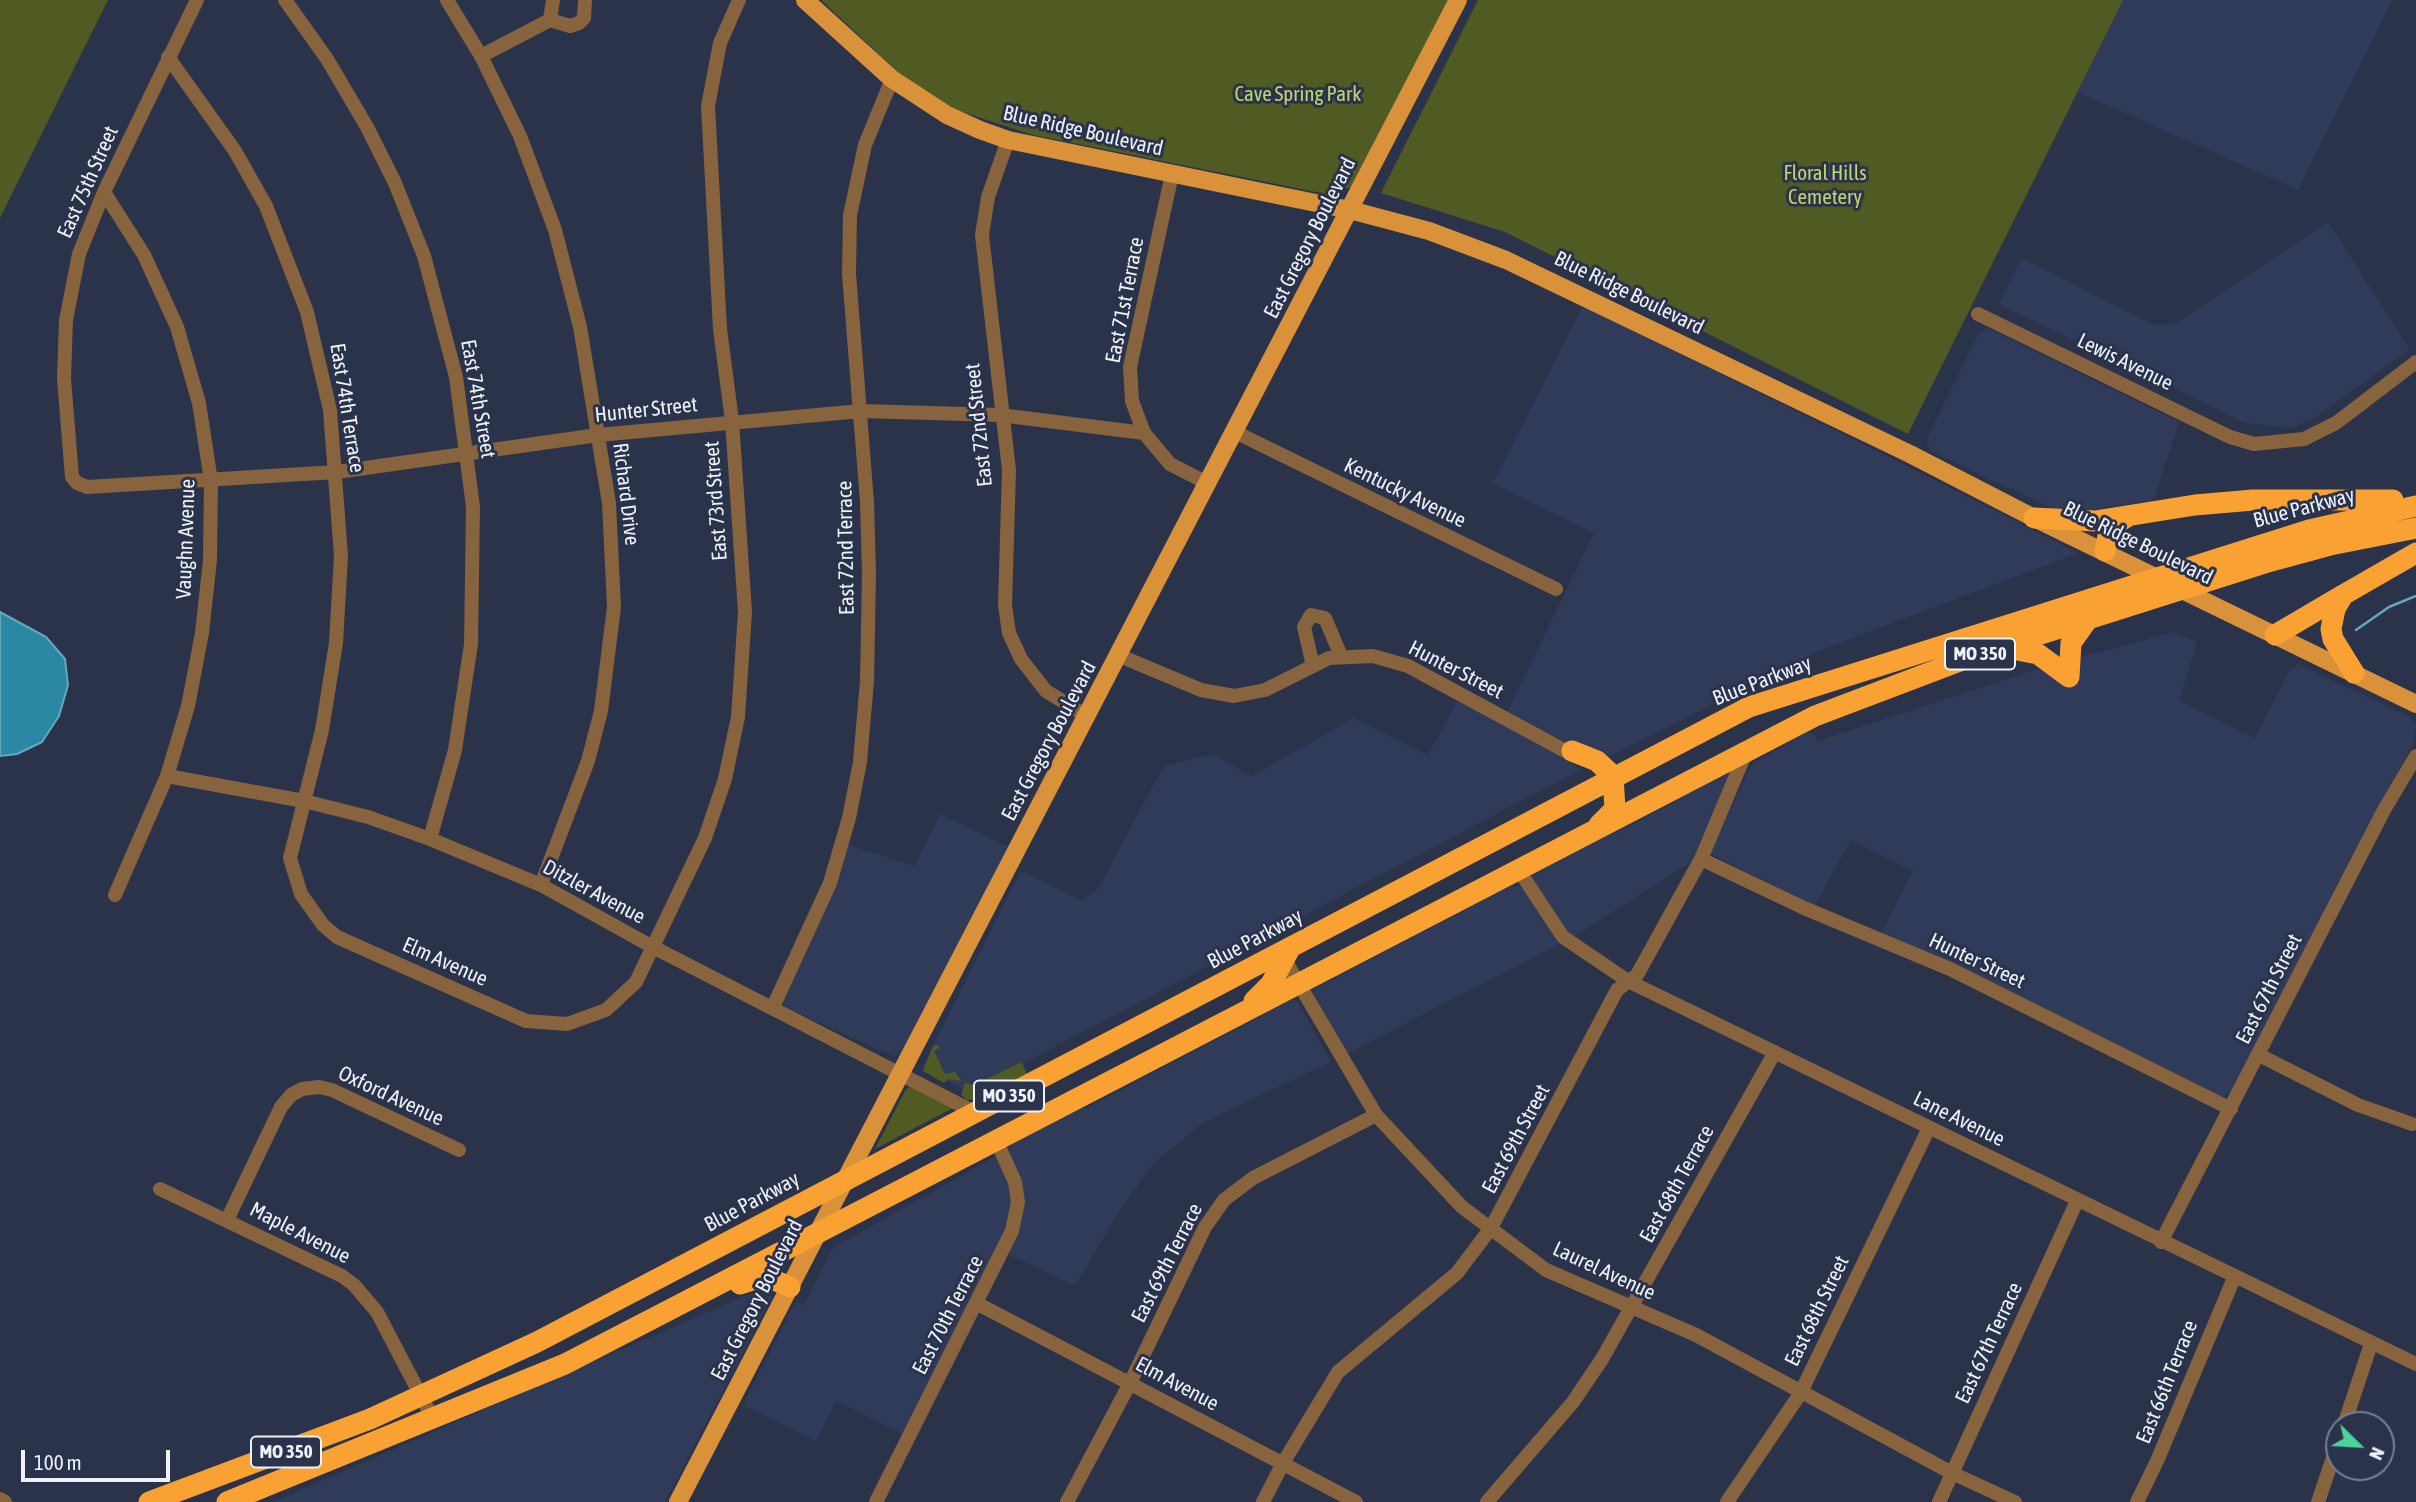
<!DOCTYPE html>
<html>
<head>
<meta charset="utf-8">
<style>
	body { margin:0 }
	#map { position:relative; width:2416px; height:1502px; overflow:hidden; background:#2b334b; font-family:"Asap Condensed",sans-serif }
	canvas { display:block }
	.north { position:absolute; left:2325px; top:1411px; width:70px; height:70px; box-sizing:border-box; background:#2b334b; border:2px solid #797f93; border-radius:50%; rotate:114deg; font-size:19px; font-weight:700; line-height:28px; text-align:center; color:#edf2fe }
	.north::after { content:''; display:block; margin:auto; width:24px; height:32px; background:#4cd39b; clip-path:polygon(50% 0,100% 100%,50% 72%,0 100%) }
	.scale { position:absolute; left:21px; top:1450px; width:149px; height:32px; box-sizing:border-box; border:4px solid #edf2fe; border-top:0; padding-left:9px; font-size:21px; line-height:24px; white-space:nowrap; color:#edf2fe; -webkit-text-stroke:5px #2b334b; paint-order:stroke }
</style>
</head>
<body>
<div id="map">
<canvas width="2416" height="1502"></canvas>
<div class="north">N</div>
<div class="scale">100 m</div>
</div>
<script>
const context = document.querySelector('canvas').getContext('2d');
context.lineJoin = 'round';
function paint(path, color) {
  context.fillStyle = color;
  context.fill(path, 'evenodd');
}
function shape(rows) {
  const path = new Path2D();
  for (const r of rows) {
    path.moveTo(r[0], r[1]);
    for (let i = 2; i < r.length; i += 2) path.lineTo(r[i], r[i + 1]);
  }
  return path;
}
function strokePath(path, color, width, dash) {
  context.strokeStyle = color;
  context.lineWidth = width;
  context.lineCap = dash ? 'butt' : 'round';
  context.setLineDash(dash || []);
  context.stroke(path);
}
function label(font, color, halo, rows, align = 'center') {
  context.font = font + ' "Asap Condensed",sans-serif';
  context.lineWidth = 6;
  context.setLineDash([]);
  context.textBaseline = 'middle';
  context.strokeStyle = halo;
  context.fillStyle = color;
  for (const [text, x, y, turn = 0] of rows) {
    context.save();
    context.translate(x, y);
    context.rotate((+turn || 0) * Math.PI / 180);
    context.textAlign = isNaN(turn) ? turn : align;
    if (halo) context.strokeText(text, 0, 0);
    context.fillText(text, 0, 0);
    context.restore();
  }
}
paint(shape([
	[2123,0,2392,0,2298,190,2078,92],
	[2328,222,2410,349,2317,416,2292,428,2246,423,1999,304,2021,258,2153,325,2177,323],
	[1583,306,1897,461,2078,553,1816,652,1601,760,1592,756,1507,712,1594,533,1493,483],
	[1987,328,2179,422,2154,500,2063,514,1931,451,1926,440,1979,333],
	[2174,632,2197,642,2179,701,2255,738,2290,670,2298,664,2410,717,2416,726,2414,742,2231,1091,2222,1097,1881,934,1913,871,1851,840,1814,907,1709,853,1752,764,1807,732,1814,734,1818,741,2044,667],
	[1458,699,1568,760,1580,770,969,1092,922,1068,1021,871,1082,901,1099,887,1163,767,1211,754,1252,776,1354,718,1428,755],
	[1725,774,1730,775,1732,782,1692,861,1572,938,1530,876,1531,871,1611,828,1616,833],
	[940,814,1008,847,902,1053,895,1057,787,1008,782,1001,848,845,915,866],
	[1513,885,1523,888,1559,944,1345,1055,1312,990],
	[1293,999,1298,1002,1331,1062,1204,1122,1153,1164,1118,1213,1075,1286,1007,1254,1020,1189,1009,1151,1011,1142,1076,1107,1087,1108],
	[996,1156,1010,1183,1012,1218,905,1435,836,1401,816,1441,743,1405,796,1301,804,1305,833,1248],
	[758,1290,772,1297,665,1502,273,1502]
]), '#303b59');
paint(shape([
	[0,0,108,0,0,218],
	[821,0,1450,0,1356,187,1340,189,1331,195,1033,135,944,106,899,73],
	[1478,0,2123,0,1908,434,1505,232,1381,193],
	[937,1045,940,1048,934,1051,945,1074,955,1072,962,1081,948,1079,944,1083,923,1071,933,1046],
	[1022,1062,1027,1075,977,1100,966,1100,961,1094,965,1083,974,1085],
	[917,1086,953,1105,951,1109,875,1149,905,1091,909,1087]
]), '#505a23');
const water = shape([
	[0,612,46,637,65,659,68,685,59,716,42,742,17,754,0,756,0,612]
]);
paint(water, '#2a88a5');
strokePath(water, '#64a8c0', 2);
strokePath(shape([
	[2356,630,2389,607,2416,596]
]), '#64a8c0', 2.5);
strokePath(shape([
	[197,0,104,192,79,254,66,320,64,379,72,477,77,483,87,487,337,472,598,435,861,411,1000,415,1144,433,1170,464,1209,484],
	[285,0,327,59,367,127,395,183,424,256,456,377,473,507,471,644,455,750,430,839],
	[447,0,481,56,520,136,555,230,580,327,609,503,614,607,601,711,588,761,541,885],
	[550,20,570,26,579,23,584,18,585,0],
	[550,20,553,0],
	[481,56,550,20],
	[168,57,235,151,266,206,307,312,330,410,341,556,336,643,322,730,290,858,301,894,323,925,337,937,526,1021,567,1024,606,1010,636,982,705,838,725,779,738,717,745,612,732,421,720,329,708,106,720,43,739,0],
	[1008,140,988,197,982,235,1009,470,1005,605,1009,633,1021,659,1046,691,1088,717],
	[104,192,144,255,177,327,199,403,211,481,210,560,202,633,188,706,167,776,115,895],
	[1978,314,2230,437,2254,444,2304,439,2336,423,2416,362],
	[1235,432,1556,589],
	[1144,433,1132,401,1130,367,1172,174],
	[1120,656,1201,690,1234,696,1265,690,1329,658,1373,656,1408,666,1571,754],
	[1313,666,1304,627,1311,615,1325,618,1341,656],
	[167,776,304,801,368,817,430,839,541,885,651,946,976,1113],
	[1701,859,1804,908,1950,969,2231,1109],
	[1518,869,1563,937,1628,981,2416,1364],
	[1282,955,1376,1115,1462,1207,1546,1270,1696,1335,1952,1473,2015,1502],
	[773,1007,830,883,849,818,860,762,867,681,869,574,867,502,849,274,850,215,865,145,892,79],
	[2259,1055,2358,1105,2412,1124],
	[160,1189,342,1276,354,1285,377,1312,433,1419],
	[227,1220,281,1107,291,1095,302,1089,319,1087,332,1090,459,1150],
	[2161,1242,2384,810,2416,756],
	[978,1304,1356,1502],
	[2344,1425,2371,1344],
	[0,1499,5,1502],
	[876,1502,1012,1231,1018,1202,1015,1182,996,1140],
	[1067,1502,1130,1383,1205,1227,1224,1200,1253,1178,1376,1115],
	[1263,1502,1283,1463,1338,1372,1457,1273,1491,1228,1617,990,1637,975,1701,859,1746,752],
	[1487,1502,1573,1402,1602,1359,1775,1052],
	[1727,1502,1800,1394,1929,1128],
	[1939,1502,2077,1201],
	[2137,1502,2157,1461,2234,1278],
	[2318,1502,2339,1440]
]), '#87643e', 14);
strokePath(shape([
	[805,0,892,79,947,115,980,130,1008,140,1350,210,1429,231,1506,260,1910,454,2034,518,2416,704],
	[678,1502,1458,0]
]), '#d9913a', 18);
strokePath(shape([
	[2034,518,2095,521,2195,505,2253,500,2393,500],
	[2105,551,2110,527,2127,517],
	[2275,635,2343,595],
	[2007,648,2038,654,2069,677,2071,643,2088,619],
	[2354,673,2333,639,2331,629,2335,609,2343,595,2416,553],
	[1572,751,1597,761,1613,776,1615,809,1599,825],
	[1254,1001,1271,984,1289,950],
	[740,1284,765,1276,790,1287],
	[149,1502,370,1419,537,1342,1749,707,2309,530,2416,506],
	[227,1502,565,1364,1815,716,1981,653,2271,561,2330,545,2416,528]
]), '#f9a233', 21);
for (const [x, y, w] of [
	[1980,654,70],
	[1009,1096,70],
	[286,1452,70]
]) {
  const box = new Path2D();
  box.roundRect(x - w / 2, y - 15.5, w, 31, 5);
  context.fillStyle = '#2b334b';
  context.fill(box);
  strokePath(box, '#edf2fe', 2);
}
label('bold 19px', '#edf2fe', null, [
	["MO 350",1980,654],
	["MO 350",1009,1096],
	["MO 350",286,1452]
]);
label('21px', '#c2d573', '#2b334b', [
	["Cave Spring Park",1298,94],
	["Floral Hills",1825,173],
	["Cemetery",1825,197]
]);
label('21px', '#edf2fe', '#2b334b', [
	["Blue Ridge Boulevard",1083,131,13],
	["East 75th Street",88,182,-66],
	["East Gregory Boulevard",1310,238,-63],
	["Blue Ridge Boulevard",1629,293,26],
	["East 71st Terrace",1125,300,-79],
	["Lewis Avenue",2125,362,26],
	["East 74th Street",478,399,80],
	["East 74th Terrace",347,408,81],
	["Hunter Street",646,410,-6],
	["East 72nd Street",979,425,-96],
	["Kentucky Avenue",1405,493,26],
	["Richard Drive",626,494,83],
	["East 73rd Street",716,501,-94],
	["Blue Parkway",2304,508,-15],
	["Vaughn Avenue",186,539,-88],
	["Blue Ridge Boulevard",2138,543,26],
	["East 72nd Terrace",846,548,-91],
	["Hunter Street",1456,670,27],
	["Blue Parkway",1762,681,-21],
	["East Gregory Boulevard",1049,741,-62],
	["Ditzler Avenue",594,892,28],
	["Blue Parkway",1255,939,-28],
	["Hunter Street",1977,961,25],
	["Elm Avenue",445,962,24],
	["East 67th Street",2269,989,-63],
	["Oxford Avenue",391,1096,25],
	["Lane Avenue",1959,1119,26],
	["East 69th Street",1516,1139,-62],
	["East 68th Terrace",1677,1184,-61],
	["Blue Parkway",752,1202,-28],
	["Maple Avenue",300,1233,27],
	["East 69th Terrace",1167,1263,-63],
	["Laurel Avenue",1604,1271,25],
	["East Gregory Boulevard",757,1300,-63],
	["East 68th Street",1817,1311,-64],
	["East 70th Terrace",948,1315,-63],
	["East 67th Terrace",1989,1343,-65],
	["East 66th Terrace",2167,1382,-68],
	["Elm Avenue",1177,1384,28]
]);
</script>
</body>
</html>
